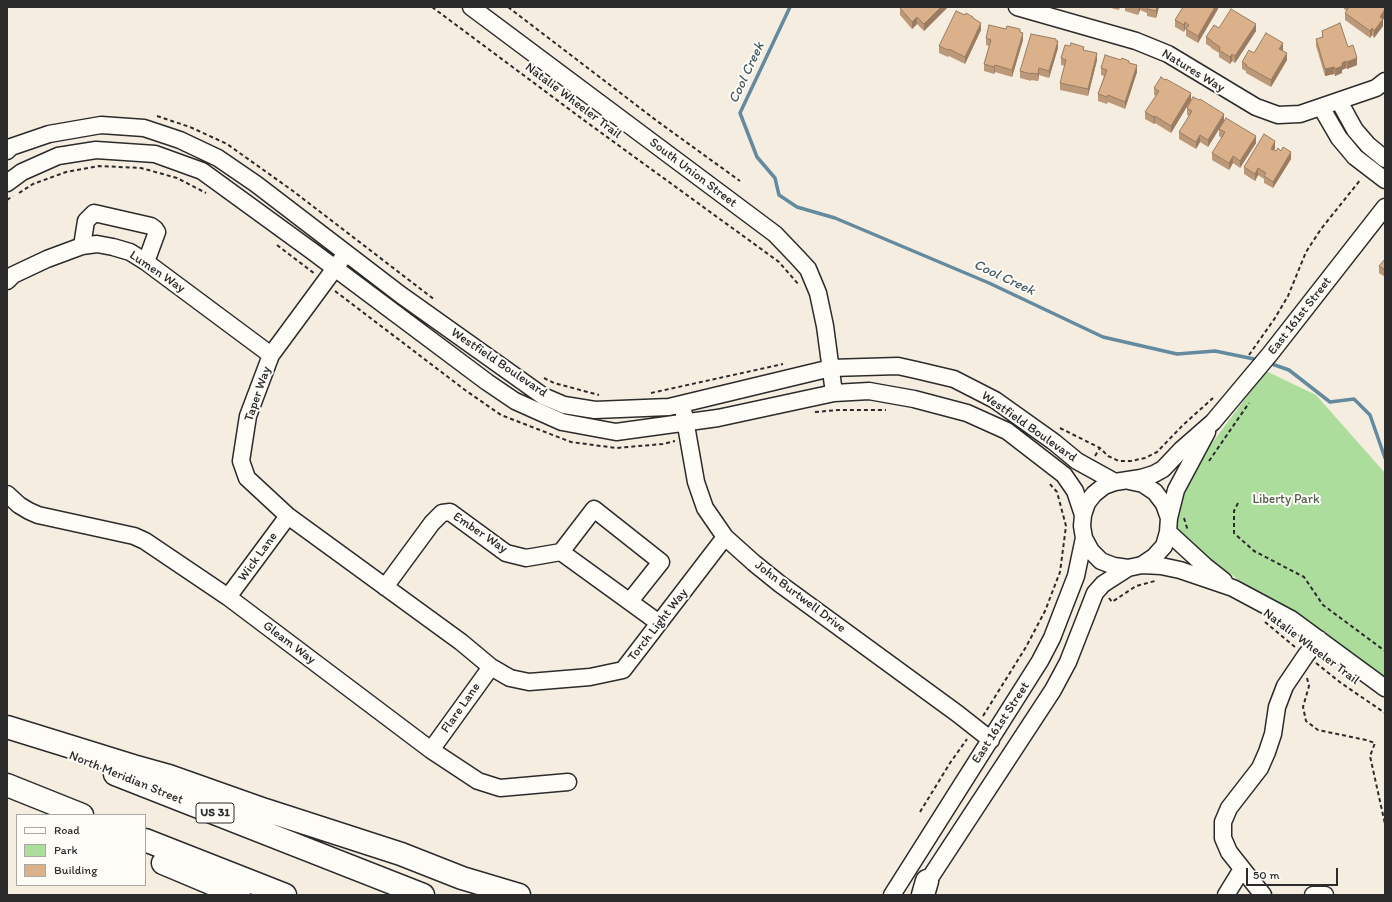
<!DOCTYPE html>
<html>
<head>
<meta charset="utf-8">
<style>
	body { margin:0 }
	#map { position:relative; width:1392px; height:902px; overflow:hidden; background:#f6ede1; font-family:Itim,sans-serif }
	canvas { display:block }
	.frame { position:absolute; inset:0; border:8px solid #2b2b2b; pointer-events:none }
	.legend { position:absolute; left:16px; top:814px; width:130px; height:72px; box-sizing:border-box; background:#fdfcf7; border:1px solid #a9a8a5; margin:0; padding:5px 7px; list-style:none; font-size:12px; color:#2b2b2b }
	.legend li { display:flex; align-items:center; gap:8px; height:20px }
	.legend b { width:20px; border:1px solid #a9a8a5 }
	.scale { position:absolute; left:1246px; top:868px; width:92px; height:18px; box-sizing:border-box; border:2px solid #2b2b2b; border-top:0; padding-left:5px; font-size:12px; line-height:14px; white-space:nowrap; color:#2b2b2b; -webkit-text-stroke:3px #fdfcf7; paint-order:stroke }
</style>
</head>
<body>
<div id="map">
<canvas width="1392" height="902"></canvas>
<div class="frame"></div>
<ul class="legend">
<li><b style="height:5px;background:#fdfcf7"></b>Road</li>
<li><b style="height:11px;background:#acdd9d"></b>Park</li>
<li><b style="height:11px;background:#dab18b"></b>Building</li>
</ul>
<div class="scale">50 m</div>
</div>
<script>
const context = document.querySelector('canvas').getContext('2d');
context.lineJoin = 'round';
function paint(path, color) {
  context.fillStyle = color;
  context.fill(path, 'evenodd');
}
function shape(rows) {
  const path = new Path2D();
  for (const r of rows) {
    path.moveTo(r[0], r[1]);
    for (let i = 2; i < r.length; i += 2) path.lineTo(r[i], r[i + 1]);
  }
  return path;
}
function strokePath(path, color, width, dash) {
  context.strokeStyle = color;
  context.lineWidth = width;
  context.lineCap = dash ? 'butt' : 'round';
  context.setLineDash(dash || []);
  context.stroke(path);
}
function label(font, color, halo, rows, align = 'center') {
  context.font = font + ' Itim,sans-serif';
  context.lineWidth = 4;
  context.setLineDash([]);
  context.textBaseline = 'middle';
  context.strokeStyle = halo;
  context.fillStyle = color;
  for (const [text, x, y, turn = 0] of rows) {
    context.save();
    context.translate(x, y);
    context.rotate((+turn || 0) * Math.PI / 180);
    context.textAlign = isNaN(turn) ? turn : align;
    if (halo) context.strokeText(text, 0, 0);
    context.fillText(text, 0, 0);
    context.restore();
  }
}
paint(shape([
	[1266,371,1316,395,1385,473,1385,688,1185,540,1177,532,1173,520,1180,495,1203,455]
]), '#acdd9d');
strokePath(shape([
	[790,7,740,113,757,157,775,178,779,195,797,207,835,218,989,283,1103,337,1177,354,1215,351,1259,360],
	[1269,363,1289,370,1330,402,1354,399,1370,415,1385,458]
]), '#638a9e', 3.5);
const minor = shape([
	[471,7,775,234,797,257,808,269,818,293,825,326,834,393],
	[1017,7,1136,41,1168,54,1256,107,1278,115,1300,114,1376,88,1385,81],
	[1339,101,1355,130,1368,145,1385,159],
	[1321,107,1339,138,1355,157,1385,180],
	[7,151,11,147,49,134,101,125,144,128,180,140,218,158,256,184,401,295,543,396,564,405,595,410,669,407,831,368,898,366,916,370,954,379,995,400,1054,442,1077,461,1115,482],
	[7,183,22,172,58,156,96,150,155,154,202,171,312,251,487,382,515,401,562,422,616,432,718,418,834,393,869,391,914,399,967,413,1007,431,1064,475,1075,491,1083,515],
	[82,246,86,221,94,213,151,226,155,229,157,232,146,262],
	[341,260,271,355,248,416,241,461,247,478,288,516,461,642,491,667,510,678,529,682,590,677,623,670,725,537],
	[7,281,13,275,47,259,82,246,97,244,113,247,130,252,146,262,271,355],
	[684,414,696,482,705,508,725,537,754,563,780,584,958,714,991,740],
	[1129,481,1143,484,1155,492,1164,504,1169,518,1168,532,1164,546,1154,557,1142,565,1128,568,1114,566,1101,561,1091,551,1084,538,1082,526,1083,515,1087,503,1094,494,1104,486,1115,482,1141,478,1154,474,1163,469,1181,450,1213,422,1270,354,1385,207],
	[7,494,19,505,29,511,38,515,134,536,145,541,228,597,431,750,478,781,500,788,568,782],
	[1169,518,1176,490,1207,432],
	[1168,532,1205,566,1224,581],
	[561,552,594,509,661,562,630,601],
	[1142,565,1161,566,1180,570,1233,588,1291,619,1385,688],
	[385,587,432,523,442,513,450,512,506,553,526,558,561,552,659,623],
	[228,597,288,516],
	[431,750,491,667],
	[922,890,1053,690,1068,662,1095,593,1103,584,1128,568],
	[892,895,1040,661,1052,638,1076,576,1084,538],
	[1226,895,1242,869],
	[1263,895,1229,852,1223,838,1223,822,1229,808,1260,768,1267,752,1273,734,1277,707,1285,686,1306,655,1319,639],
	[1313,895,1325,895]
]);
const highway = shape([
	[7,727,133,766,169,776,265,810,401,854,462,878,519,895],
	[115,774,423,895],
	[7,785,82,815],
	[145,840,285,895],
	[163,863,239,895],
	[923,895,927,881]
]);
strokePath(minor, '#2b2b2b', 19);
strokePath(highway, '#2b2b2b', 25);
strokePath(shape([
	[432,7,585,121,779,262,799,285],
	[508,7,657,121,740,181],
	[157,116,190,127,227,144,293,191,435,300],
	[19,193,33,184,66,172,99,166,141,168,177,178,206,193],
	[7,200,13,196],
	[277,245,315,274],
	[335,291,465,390,501,415,571,442,616,448,663,444,675,441],
	[1249,355,1275,318,1288,296,1306,252,1321,229,1361,179],
	[544,378,554,383,599,395],
	[651,393,783,364],
	[815,412,838,410,886,410],
	[1060,428,1100,448,1108,456,1119,461,1131,461,1145,458,1157,452,1183,425,1213,398],
	[1095,456,1100,448],
	[1209,461,1249,403],
	[1238,503,1234,511,1234,533,1254,551,1304,577,1323,605,1385,651],
	[1184,518,1188,531],
	[1109,598,1112,602,1136,586,1155,581],
	[1265,622,1295,647],
	[1316,663,1341,683,1385,713],
	[1307,678,1309,686,1303,707,1306,721,1318,730,1366,740,1375,743,1370,756,1385,824],
	[983,716,1026,647,1045,611,1060,572,1066,526,1057,492,1049,483],
	[920,812,950,763,967,739]
]), '#2b2b2b', 2, [4, 3]);
strokePath(minor, '#fdfcf7', 16);
strokePath(highway, '#fdfcf7', 22);
paint(shape([
	[947,7,947,8,924,31,917,24,912,29,900,15,900,8],
	[1107,7,1120,7,1119,10],
	[1125,7,1159,7,1156,18,1147,16,1147,13,1140,10,1138,15,1125,11],
	[1218,7,1218,9,1198,43,1186,36,1186,30,1185,29,1184,32,1175,27,1175,20],
	[1344,7,1385,7,1385,16,1383,20,1383,26,1374,38,1372,35,1370,38,1345,20,1345,13,1347,11,1344,9],
	[973,19,981,30,965,64,949,56,948,57,939,53,939,46],
	[1219,28,1256,31,1235,63,1232,61,1230,64,1219,57,1219,53,1211,48,1211,47,1206,44,1206,37],
	[1322,31,1348,47,1357,65,1347,69,1346,68,1342,70,1342,73,1335,76,1334,74,1325,76,1316,46,1316,39,1322,38],
	[1020,33,1023,40,1012,77,995,72,994,74,984,71,984,64,989,46,986,45,986,38],
	[1056,41,1058,48,1049,78,1039,75,1038,81,1031,80,1031,81,1020,78,1020,71],
	[1084,50,1097,60,1088,96,1060,90,1060,83,1065,66,1061,65,1061,58],
	[1283,50,1282,51,1287,60,1271,87,1246,73,1246,71,1242,69,1242,62,1254,53],
	[1129,63,1137,72,1125,109,1108,102,1107,104,1098,101,1098,94,1104,76,1101,75,1101,68],
	[1154,88,1191,100,1171,133,1155,123,1154,124,1145,119,1145,112,1156,96,1154,95],
	[1187,108,1224,121,1208,147,1200,142,1196,149,1179,139,1179,132,1189,116,1187,115],
	[1219,129,1256,143,1240,168,1233,163,1229,170,1212,160,1212,153,1222,138,1219,136],
	[1275,148,1274,150,1291,159,1273,188,1264,183,1264,179,1258,175,1255,181,1244,174,1244,167],
	[1385,259,1385,277,1379,273,1379,266]
]), '#bb9878');
paint(shape([
	[941,7,947,7,947,8,924,31,924,24],
	[1139,7,1140,7,1140,10,1138,15],
	[1157,7,1159,7,1156,18,1156,11],
	[1215,7,1218,7,1218,9,1198,43,1198,36],
	[1385,9,1385,16,1383,20,1383,26,1374,38,1374,31,1380,17],
	[917,17,917,24,912,29,912,22],
	[1185,22,1185,29,1184,32,1184,25],
	[981,23,981,30,965,64,965,57],
	[1256,24,1256,31,1235,63,1235,56],
	[1372,28,1372,35,1370,38,1370,31],
	[1023,33,1023,40,1012,77,1012,70],
	[1058,41,1058,48,1049,78,1049,71],
	[1283,43,1283,50,1279,56,1279,49],
	[1097,53,1097,60,1088,96,1088,89],
	[1287,53,1287,60,1271,87,1271,80],
	[1232,54,1232,61,1230,64,1230,57],
	[1357,58,1357,65,1347,69,1347,62],
	[1346,61,1346,68,1342,70,1342,73,1335,76,1335,69,1342,63],
	[995,65,995,72,994,74,994,67],
	[1137,65,1137,72,1125,109,1125,102],
	[1334,67,1334,74,1325,76,1325,69],
	[1039,68,1039,75,1038,81,1038,74],
	[1191,93,1191,100,1171,133,1171,126],
	[1224,114,1224,121,1208,147,1208,140],
	[1155,116,1155,123,1154,124,1154,117],
	[1200,135,1200,142,1196,149,1196,142],
	[1256,136,1256,143,1240,168,1240,161],
	[1275,141,1275,148,1271,156,1271,149],
	[1291,152,1291,159,1273,188,1273,182],
	[1233,156,1233,163,1229,170,1229,163],
	[1258,168,1258,175,1255,181,1255,174]
]), '#997c61');
const building = shape([
	[901,7,941,7,924,24,917,17,912,22,900,8,901,7],
	[1148,7,1157,7,1156,11,1147,9,1148,7],
	[1183,7,1215,7,1198,36,1186,29,1189,25,1185,22,1184,25,1175,20,1183,7],
	[1349,7,1385,7,1385,9,1380,17,1383,19,1374,31,1372,28,1370,31,1345,13,1349,7],
	[1231,9,1256,24,1235,56,1232,54,1230,57,1219,50,1220,47,1211,41,1211,40,1206,37,1214,25,1219,28,1231,9],
	[956,11,965,15,966,13,973,17,973,18,981,23,965,57,949,49,948,50,939,46,956,11],
	[1340,23,1348,47,1353,45,1357,58,1347,62,1346,61,1342,63,1342,66,1335,69,1334,67,1325,69,1316,39,1323,37,1322,31,1340,23],
	[989,25,1006,29,1007,26,1020,29,1020,32,1023,33,1012,70,995,65,994,67,984,64,991,40,986,38,989,25],
	[1266,33,1283,43,1279,49,1287,53,1271,80,1246,66,1247,65,1242,62,1249,50,1254,53,1266,33],
	[1031,34,1056,39,1056,41,1058,41,1049,71,1039,68,1038,74,1031,73,1031,74,1020,71,1031,34],
	[1071,43,1084,47,1083,50,1097,53,1088,89,1060,83,1066,60,1061,58,1065,45,1070,46,1071,43],
	[1105,55,1121,60,1122,58,1129,61,1129,63,1137,65,1125,102,1108,95,1107,97,1098,94,1107,70,1101,68,1105,55],
	[1161,77,1165,80,1166,79,1191,93,1171,126,1155,116,1154,117,1145,112,1159,91,1154,88,1161,77],
	[1193,97,1199,100,1200,99,1224,114,1208,140,1200,135,1196,142,1179,132,1192,111,1187,108,1193,97],
	[1226,118,1256,136,1240,161,1233,156,1229,163,1212,153,1225,132,1219,129,1226,118],
	[1264,134,1275,141,1271,149,1276,151,1278,148,1281,151,1283,147,1291,152,1273,182,1264,176,1266,173,1258,168,1255,174,1244,167,1264,134],
	[1385,259,1385,270,1379,266,1385,259]
]);
paint(building, '#dab18b');
strokePath(building, '#997c61', 1);
for (const [x, y, w] of [
	[215,813,38]
]) {
  const box = new Path2D();
  box.roundRect(x - w / 2, y - 10, w, 20, 3);
  context.fillStyle = '#fdfcf7';
  context.fill(box);
  strokePath(box, '#2b2b2b', 1);
}
label('bold 12px', '#2b2b2b', null, [
	["US 31",215,813]
]);
label('13px', '#2b2b2b', '#fdfcf7', [
	["Natures Way",1193,71,31],
	["Natalie Wheeler Trail",573,101,37],
	["South Union Street",693,173,37],
	["Lumen Way",157,272,34],
	["East 161st Street",1300,316,-52],
	["Westfield Boulevard",499,363,34],
	["Taper Way",258,394,-71],
	["Westfield Boulevard",1029,427,35],
	["Ember Way",480,533,34],
	["Wick Lane",258,557,-54],
	["John Burtwell Drive",800,597,37],
	["Torch Light Way",658,625,-52],
	["Gleam Way",289,643,37],
	["Natalie Wheeler Trail",1311,647,37],
	["Flare Lane",461,708,-55],
	["East 161st Street",1001,723,-57],
	["North Meridian Street",126,778,22]
]);
label('13px', '#52604d', '#fdfcf7', [
	["Liberty Park",1286,500]
]);
label('italic 14px', '#475b64', '#fdfcf7', [
	["Cool Creek",747,73,-65],
	["Cool Creek",1004,278,25]
]);
</script>
</body>
</html>
